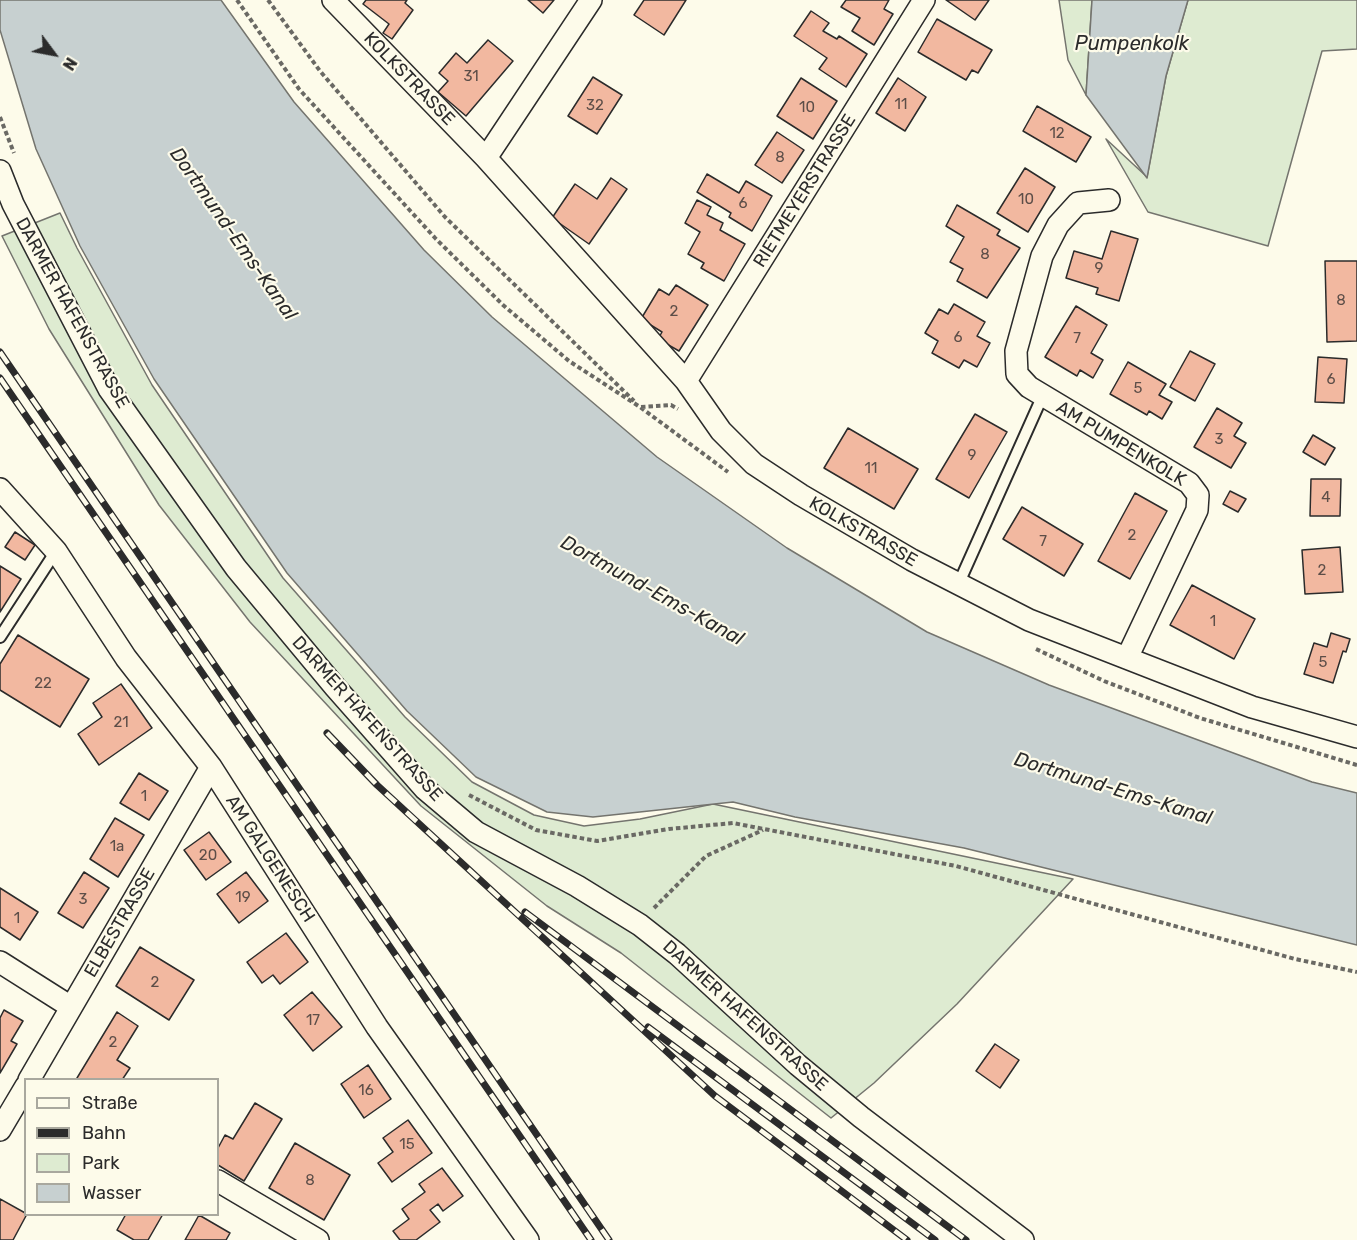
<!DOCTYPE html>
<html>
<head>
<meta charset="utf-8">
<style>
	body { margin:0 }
	#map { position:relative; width:1357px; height:1240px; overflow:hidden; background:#fdfbea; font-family:Rubik,sans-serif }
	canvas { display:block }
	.legend { position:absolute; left:24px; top:1078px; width:195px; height:138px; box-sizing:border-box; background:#fdfbea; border:2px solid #a9a89e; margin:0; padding:8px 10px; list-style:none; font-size:18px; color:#2b2b2b }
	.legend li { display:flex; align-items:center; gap:12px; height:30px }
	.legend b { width:30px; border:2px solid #a9a89e }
	.north { position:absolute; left:24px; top:24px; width:60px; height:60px; -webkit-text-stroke:4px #fdfbea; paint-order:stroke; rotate:122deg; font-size:16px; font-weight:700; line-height:24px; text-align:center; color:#2b2b2b }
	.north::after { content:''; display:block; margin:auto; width:21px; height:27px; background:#2b2b2b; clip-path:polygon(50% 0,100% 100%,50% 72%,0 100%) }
</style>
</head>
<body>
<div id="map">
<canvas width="1357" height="1240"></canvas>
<ul class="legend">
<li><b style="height:8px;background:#fdfbea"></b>Straße</li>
<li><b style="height:8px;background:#2b2b2b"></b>Bahn</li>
<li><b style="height:16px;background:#deebd1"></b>Park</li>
<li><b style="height:16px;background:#c7d0d0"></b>Wasser</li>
</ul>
<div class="north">N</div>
</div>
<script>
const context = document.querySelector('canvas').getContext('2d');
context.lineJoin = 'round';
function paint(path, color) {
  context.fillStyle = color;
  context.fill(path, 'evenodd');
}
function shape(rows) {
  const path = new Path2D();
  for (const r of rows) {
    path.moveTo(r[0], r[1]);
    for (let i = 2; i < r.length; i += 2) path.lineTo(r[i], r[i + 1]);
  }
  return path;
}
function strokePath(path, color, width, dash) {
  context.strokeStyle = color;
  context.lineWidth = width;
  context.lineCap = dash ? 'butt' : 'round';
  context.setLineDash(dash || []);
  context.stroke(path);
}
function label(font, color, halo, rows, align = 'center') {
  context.font = font + ' Rubik,sans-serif';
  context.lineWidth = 4.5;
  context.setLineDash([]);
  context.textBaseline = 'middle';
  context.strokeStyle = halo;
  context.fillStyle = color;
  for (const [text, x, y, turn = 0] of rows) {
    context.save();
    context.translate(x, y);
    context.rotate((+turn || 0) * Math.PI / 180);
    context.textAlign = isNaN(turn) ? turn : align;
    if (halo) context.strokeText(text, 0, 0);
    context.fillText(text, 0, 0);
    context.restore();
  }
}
const green = shape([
	[1059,0,1092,0,1086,95,1068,60,1059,0],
	[1188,0,1357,0,1357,49,1322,51,1268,246,1148,212,1106,139,1147,177,1166,76,1188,0],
	[60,213,77,248,152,385,283,578,405,717,472,782,534,815,584,826,640,819,713,804,1073,879,957,1004,874,1083,831,1118,621,953,547,906,421,806,250,622,159,505,49,329,2,236,60,213]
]);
paint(green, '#deebd1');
strokePath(green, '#74746e', 1.5);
const water = shape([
	[0,0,221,0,294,102,424,250,492,317,657,457,787,548,927,632,1049,685,1312,782,1357,793,1357,945,964,848,795,817,733,802,593,817,547,812,476,777,407,711,287,573,154,379,80,246,36,149,0,30,0,0],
	[1092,0,1188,0,1166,76,1147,178,1086,95,1092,0]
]);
paint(water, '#c7d0d0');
strokePath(water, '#74746e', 1.5);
const building = shape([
	[366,0,407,0,405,3,413,10,392,39,383,33,389,24,363,4,366,0],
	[528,0,554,0,543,13,528,0],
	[644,0,686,0,664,35,634,15,644,0],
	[846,0,889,0,884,9,893,14,874,45,852,31,860,18,841,7,846,0],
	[946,0,989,0,975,20,946,0],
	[811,11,829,23,823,31,837,39,839,36,867,54,846,87,819,69,827,58,794,36,811,11],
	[937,19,992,50,978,73,972,70,966,80,918,52,937,19],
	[488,40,513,61,466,116,438,92,448,81,439,73,456,53,467,63,488,40],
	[593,77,622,95,597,134,568,116,593,77],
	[801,78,837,101,813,139,777,116,801,78],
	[898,78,926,97,905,131,876,113,898,78],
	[1037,106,1091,137,1076,162,1023,131,1037,106],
	[777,132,804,150,782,183,755,165,777,132],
	[1025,168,1055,187,1028,232,997,213,1025,168],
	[707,174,739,193,746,181,772,196,752,231,729,217,731,213,697,192,707,174],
	[611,178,627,189,589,244,552,218,575,184,597,199,611,178],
	[697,200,711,207,707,215,723,223,720,230,745,244,724,281,701,268,704,263,688,254,700,232,685,223,697,200],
	[957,205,1000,230,997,235,1020,248,987,298,957,281,963,269,950,262,964,237,946,226,957,205],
	[1111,231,1138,239,1119,301,1096,294,1098,288,1066,278,1074,251,1102,259,1111,231],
	[1325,261,1357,261,1357,341,1327,342,1325,261],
	[676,285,708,305,679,351,658,339,662,332,641,319,659,289,669,295,676,285],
	[954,304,985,322,977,336,990,343,977,367,964,360,959,368,932,353,938,341,925,333,939,309,948,314,954,304],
	[1076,306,1107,325,1091,353,1103,360,1093,378,1080,370,1077,376,1045,357,1076,306],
	[1190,351,1215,364,1195,401,1170,387,1190,351],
	[1318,357,1347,359,1344,403,1315,402,1318,357],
	[1128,362,1166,384,1159,395,1172,402,1162,419,1149,411,1147,415,1110,394,1128,362],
	[1217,408,1242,423,1234,436,1246,443,1231,468,1194,447,1217,408],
	[975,414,1007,432,969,498,936,479,975,414],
	[848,428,918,469,894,509,824,468,848,428],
	[1313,435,1335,448,1325,465,1303,452,1313,435],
	[1311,479,1341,479,1340,516,1310,516,1311,479],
	[1230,491,1246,499,1238,512,1223,504,1230,491],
	[1135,493,1167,511,1130,579,1098,561,1135,493],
	[1022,507,1083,544,1064,576,1003,539,1022,507],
	[15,532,35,545,25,560,5,547,15,532],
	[1340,547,1343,592,1305,594,1302,550,1340,547],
	[0,566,21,579,0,612,0,566],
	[1192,585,1255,619,1234,659,1170,625,1192,585],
	[1331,633,1350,639,1346,652,1343,651,1333,683,1304,674,1314,643,1327,647,1331,633],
	[18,635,89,679,60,727,0,690,0,664,18,635],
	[121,684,152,728,99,765,78,734,102,717,93,703,121,684],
	[139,773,168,791,149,820,120,803,139,773],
	[115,818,144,835,118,877,90,859,115,818],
	[209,832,231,862,206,880,184,850,209,832],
	[84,872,109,888,83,928,58,913,84,872],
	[246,872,268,901,239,923,217,894,246,872],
	[0,888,38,912,20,940,0,927,0,888],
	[286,933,308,962,280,984,273,975,262,983,247,962,286,933],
	[140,947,194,980,169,1020,116,986,140,947],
	[312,992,342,1027,313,1051,284,1015,312,992],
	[4,1010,23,1021,11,1041,17,1044,0,1073,0,1018,4,1010],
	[117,1012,138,1026,117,1060,130,1068,122,1080,79,1080,77,1078,117,1012],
	[995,1044,1019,1060,1000,1088,976,1071,995,1044],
	[368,1065,391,1099,364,1118,341,1084,368,1065],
	[255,1103,282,1119,244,1181,218,1165,218,1148,225,1135,233,1139,255,1103],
	[408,1120,432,1153,392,1182,378,1163,393,1152,383,1138,408,1120],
	[295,1143,350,1175,324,1220,269,1188,295,1143],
	[442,1168,463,1196,443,1211,438,1204,430,1210,440,1222,416,1240,400,1240,393,1231,409,1219,402,1209,425,1192,419,1184,442,1168],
	[0,1199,27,1214,13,1240,0,1240,0,1199],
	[126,1214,163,1214,148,1240,134,1240,117,1230,126,1214],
	[199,1215,230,1233,226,1240,185,1240,199,1215]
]);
paint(building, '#f2b8a0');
strokePath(building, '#2b2b2b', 1.5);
const service = shape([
	[958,585,1043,395],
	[0,637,56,551]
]);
const minor = shape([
	[333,0,486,158,686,381,721,431,754,464,801,495,912,560,1029,620,1252,707,1357,737],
	[486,158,591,0],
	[0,171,13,204,109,389,236,568,335,687,425,789,476,832,577,886,640,925,677,954,798,1065,861,1117,1023,1240],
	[1109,200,1078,203,1058,225,1042,256,1016,351,1017,374,1029,387,1189,483,1198,495,1197,510,1127,658],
	[686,381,924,0],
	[0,489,56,551,126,658,211,767,377,1027,528,1240],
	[0,962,71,1007],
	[29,1080,211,767],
	[0,1130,26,1086],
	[218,1181,318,1240]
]);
strokePath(service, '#2b2b2b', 14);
strokePath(minor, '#2b2b2b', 24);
strokePath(shape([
	[237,0,299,89,436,239,503,305,569,361,640,407,728,472],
	[268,0,320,71,445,217,634,401],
	[0,117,14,153],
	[641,407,671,405,678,409],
	[1036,649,1104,681,1200,718,1357,765],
	[469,795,536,830,597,841,669,829,733,823,956,866,1295,959,1357,972],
	[654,908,706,856,763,830]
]), '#6a6964', 4, [4.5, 3]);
strokePath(service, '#fdfbea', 10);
strokePath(minor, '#fdfbea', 21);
const rail = shape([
	[0,352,609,1240],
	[0,378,591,1240],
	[327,733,377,785,715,1096,907,1240],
	[525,912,966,1240],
	[648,1027,935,1240]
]);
strokePath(rail, '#2b2b2b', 7);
strokePath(rail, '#fdfbea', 4.5, [14]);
label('15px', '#5d4e48', null, [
	["31",471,77],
	["11",901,105],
	["32",595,106],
	["10",807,108],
	["12",1057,134],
	["8",780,158],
	["10",1026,200],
	["6",743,204],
	["8",985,255],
	["9",1099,269],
	["8",1341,301],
	["2",674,312],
	["6",958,338],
	["7",1077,339],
	["6",1331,380],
	["5",1138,389],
	["3",1219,440],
	["9",972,456],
	["11",871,469],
	["4",1326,498],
	["2",1132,536],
	["7",1043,542],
	["2",1322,571],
	["1",1213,622],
	["5",1323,663],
	["22",43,684],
	["21",121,723],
	["1",144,797],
	["1a",117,847],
	["20",208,856],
	["19",243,898],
	["3",83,900],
	["1",17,919],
	["2",155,983],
	["17",313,1021],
	["2",113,1043],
	["16",366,1091],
	["15",407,1145],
	["8",310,1181]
]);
label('18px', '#2b2b2b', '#fdfbea', [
	["KOLKSTRASSE",409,79,46],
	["RIETMEYERSTRASSE",805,191,-58],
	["DARMER HAFENSTRASSE",72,313,61],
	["AM PUMPENKOLK",1121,444,31],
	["KOLKSTRASSE",863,532,30],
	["DARMER HAFENSTRASSE",367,719,48],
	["AM GALGENESCH",270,859,57],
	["ELBESTRASSE",120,923,-60],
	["DARMER HAFENSTRASSE",745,1016,42]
]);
label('italic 20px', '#2b2b2b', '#fdfbea', [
	["Pumpenkolk",1132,44],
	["Dortmund-Ems-Kanal",233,234,55],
	["Dortmund-Ems-Kanal",652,591,29],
	["Dortmund-Ems-Kanal",1113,789,17]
]);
</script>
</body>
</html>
